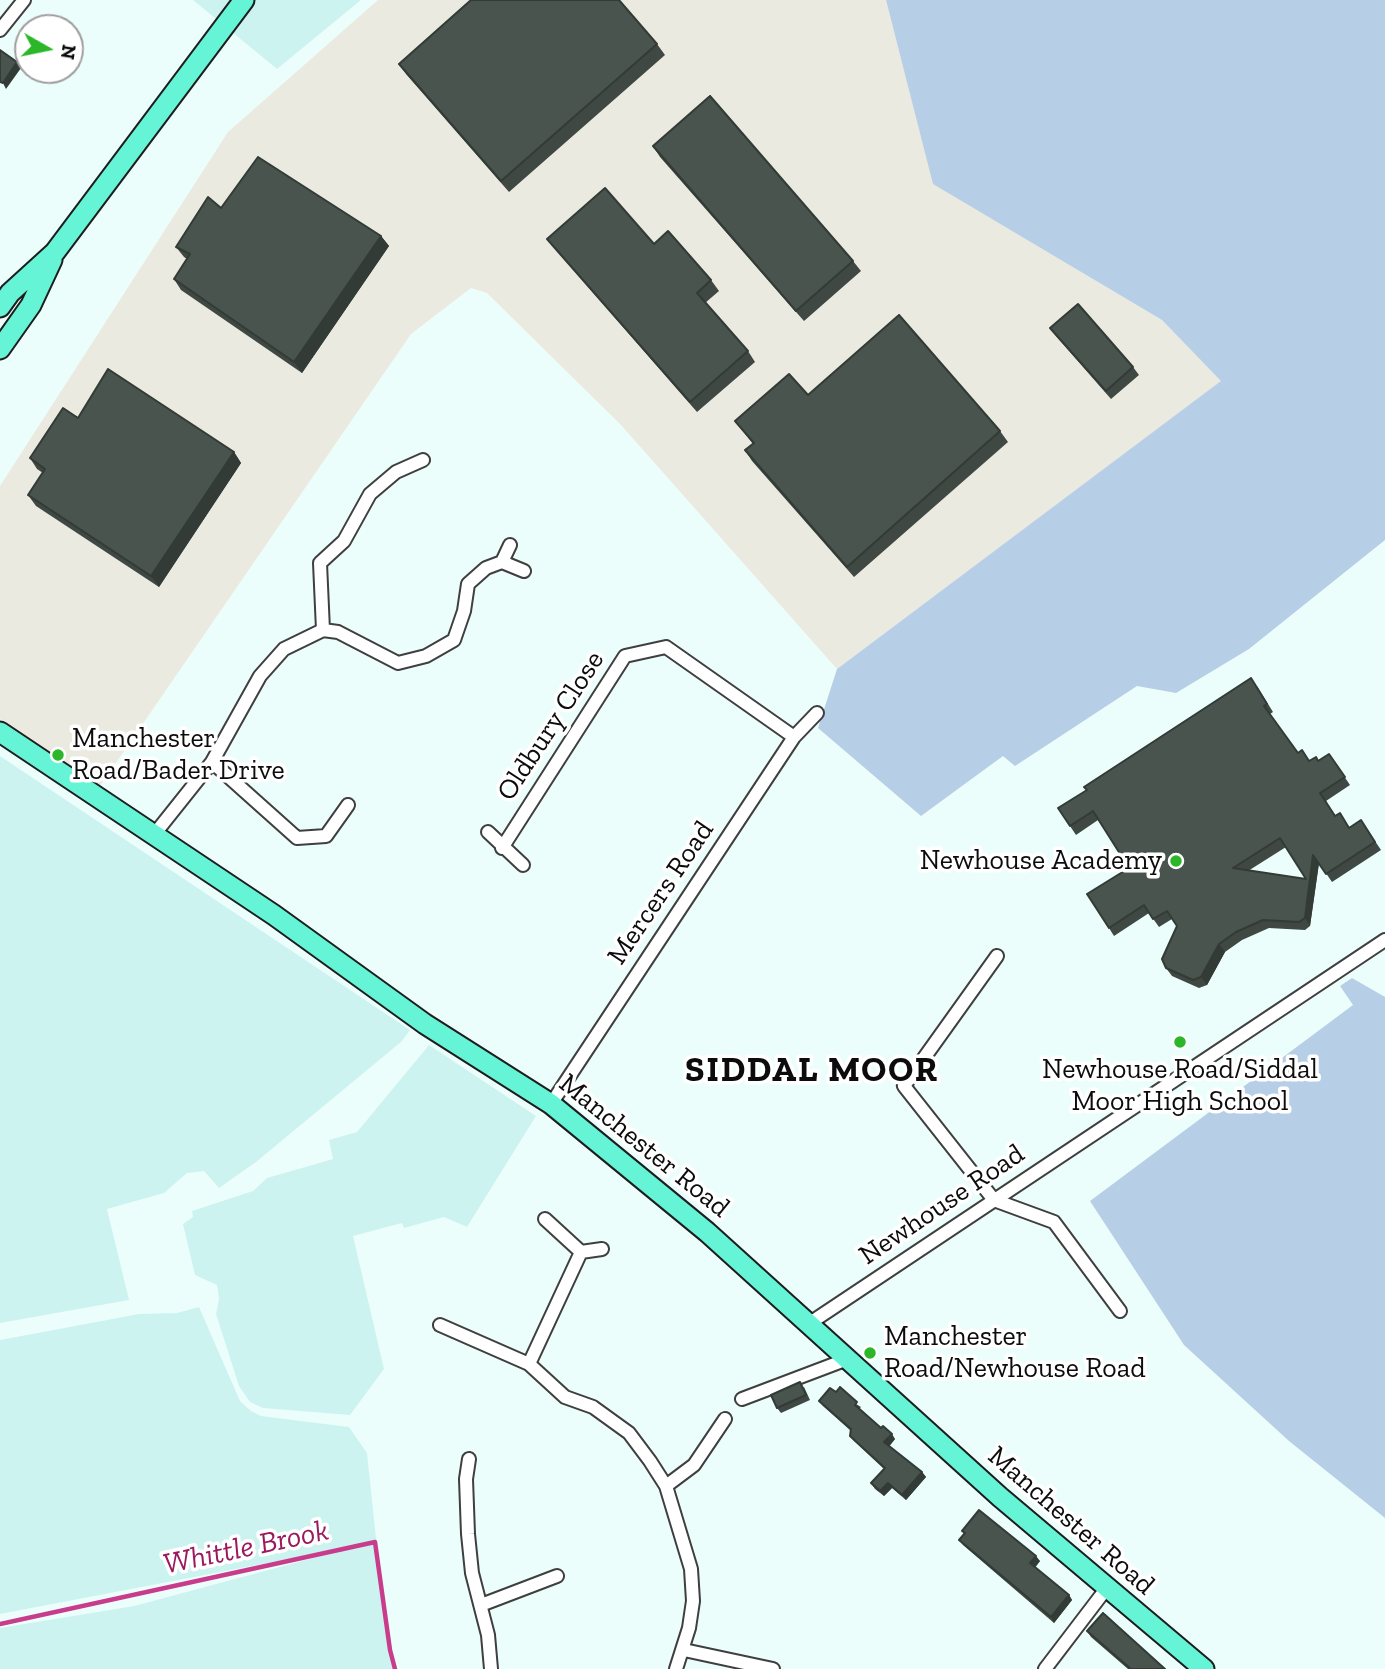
<!DOCTYPE html>
<html>
<head>
<meta charset="utf-8">
<style>
	body { margin:0 }
	#map { position:relative; width:1385px; height:1669px; overflow:hidden; background:#ecfefb; font-family:"Zilla Slab",serif }
	canvas { display:block }
	.north { position:absolute; left:14px; top:14px; width:70px; height:70px; box-sizing:border-box; background:#fff; border:2px solid #9e9e9e; border-radius:50%; rotate:99deg; font-size:19px; font-weight:700; line-height:28px; text-align:center; color:#0c0c0c }
	.north::after { content:''; display:block; margin:auto; width:24px; height:32px; background:#2bb729; clip-path:polygon(50% 0,100% 100%,50% 72%,0 100%) }
</style>
</head>
<body>
<div id="map">
<canvas width="1385" height="1669"></canvas>
<div class="north">N</div>
</div>
<script>
const context = document.querySelector('canvas').getContext('2d');
context.lineJoin = 'round';
function paint(path, color) {
  context.fillStyle = color;
  context.fill(path, 'evenodd');
}
function shape(rows) {
  const path = new Path2D();
  for (const r of rows) {
    path.moveTo(r[0], r[1]);
    for (let i = 2; i < r.length; i += 2) path.lineTo(r[i], r[i + 1]);
  }
  return path;
}
function strokePath(path, color, width, dash) {
  context.strokeStyle = color;
  context.lineWidth = width;
  context.lineCap = dash ? 'butt' : 'round';
  context.setLineDash(dash || []);
  context.stroke(path);
}
function label(font, color, halo, rows, align = 'center') {
  context.font = font + ' "Zilla Slab",serif';
  context.lineWidth = 7;
  context.setLineDash([]);
  context.textBaseline = 'middle';
  context.strokeStyle = halo;
  context.fillStyle = color;
  for (const [text, x, y, turn = 0] of rows) {
    context.save();
    context.translate(x, y);
    context.rotate((+turn || 0) * Math.PI / 180);
    context.textAlign = isNaN(turn) ? turn : align;
    if (halo) context.strokeText(text, 0, 0);
    context.fillText(text, 0, 0);
    context.restore();
  }
}
paint(shape([
	[378,0,886,0,934,184,1162,320,1222,381,837,669,621,425,487,293,471,288,411,334,100,786,0,719,0,486,228,132]
]), '#ebeae0');
paint(shape([
	[193,0,361,0,277,69],
	[0,756,410,1030,401,1042,256,1162,219,1188,204,1171,187,1173,164,1193,107,1209,129,1300,0,1323],
	[429,1045,536,1116,467,1227,444,1217,404,1228,402,1223,353,1236,384,1369,350,1415,263,1408,250,1402,239,1386,216,1314,219,1299,217,1285,195,1275,183,1224,193,1217,192,1211,253,1191,267,1178,333,1159,329,1140,357,1132],
	[199,1307,240,1401,251,1411,261,1416,349,1427,367,1453,388,1652,393,1669,0,1669,0,1628,134,1606,362,1545,0,1614,0,1340,139,1314,177,1313]
]), '#cdf3f1');
paint(shape([
	[886,0,1385,0,1385,540,1249,649,1176,693,1137,686,1015,766,1003,756,921,816,818,728,837,669,1221,381,1162,320,933,184],
	[1352,978,1385,997,1385,1518,1289,1441,1184,1345,1090,1201,1353,1005,1340,986]
]), '#b7cee7');
strokePath(shape([
	[0,1624,375,1542,390,1650,395,1669]
]), '#c83c8b', 4.5);
const minor = shape([
	[0,30,24,0],
	[502,562,510,545],
	[323,630,320,563,344,541,370,494,396,472,423,460],
	[212,762,297,838,326,836,348,805],
	[488,832,523,865],
	[153,836,212,762,260,676,284,649,323,630,338,632,398,663,426,656,454,640,464,611,468,584,486,568,502,562,524,571],
	[502,848,625,656,666,647,794,737],
	[997,956,904,1086,994,1200,1054,1222,1120,1311],
	[551,1104,794,737,817,713],
	[545,1219,581,1252,602,1249],
	[440,1325,529,1364,565,1397,593,1407,629,1433,650,1461,666,1486,691,1569,693,1601,689,1628,676,1669],
	[807,1325,1385,940],
	[529,1364,581,1252],
	[742,1399,845,1360],
	[469,1459,466,1479,468,1534,472,1573,488,1635,491,1669],
	[666,1486,694,1465,725,1419],
	[481,1605,557,1576],
	[684,1650,773,1669],
	[1045,1669,1106,1589]
]);
const primary = shape([
	[0,307,10,293,55,252,244,0],
	[0,349,31,305,52,260],
	[0,732,274,915,425,1024,551,1104,707,1232,1000,1497,1204,1669]
]);
strokePath(minor, '#3f3f3f', 16);
strokePath(primary, '#1d1d1d', 23);
strokePath(minor, '#fff', 12);
strokePath(primary, '#66f4d6', 19);
paint(shape([
	[657,44,665,55,509,192,406,74,399,64],
	[653,146,853,261,861,271,804,321,660,157],
	[221,208,381,236,389,246,302,373,181,290,174,279,187,259,184,257,176,247],
	[547,239,654,244,711,280,719,291,705,303,748,351,755,362,697,412,555,249],
	[1050,328,1133,367,1139,375,1111,399,1056,336],
	[808,395,1000,431,1008,442,854,577,752,461,745,450,753,444,735,421],
	[78,418,234,452,241,463,159,587,36,506,28,495,43,473,37,469,30,458],
	[1257,686,1273,712,1270,714,1298,753,1309,761,1318,761,1329,754,1350,785,1326,801,1335,816,1350,828,1361,820,1381,850,1332,882,1319,863,1310,926,1305,930,1269,928,1242,940,1225,952,1207,985,1199,988,1172,976,1166,968,1177,926,1172,919,1159,927,1149,913,1114,936,1109,928,1129,868,1098,820,1076,835,1058,808],
	[1286,847,1306,879,1248,871],
	[804,1387,810,1400,781,1413,777,1408],
	[836,1392,861,1407,859,1409,895,1439,889,1446,922,1472,926,1477,906,1500,892,1488,884,1496,875,1489,871,1483,884,1469,854,1441,850,1436,851,1431,823,1406,819,1401],
	[962,1531,1040,1561,1035,1567,1069,1595,1072,1600,1054,1623,963,1545,959,1540,964,1534],
	[1087,1631,1165,1669,1128,1669,1091,1637]
]), '#3f4843');
paint(shape([
	[17,62,21,68,6,89,3,83],
	[381,236,389,246,302,373,294,362],
	[234,452,241,463,159,587,151,576],
	[1313,855,1319,863,1310,926,1305,918],
	[1219,944,1225,952,1207,985,1201,977],
	[892,1434,895,1439,888,1448,884,1442],
	[922,1472,926,1477,906,1500,902,1495],
	[888,1483,892,1488,884,1496,880,1491],
	[1036,1556,1040,1561,1034,1569,1030,1563],
	[1069,1595,1072,1600,1054,1623,1051,1617]
]), '#333b37');
const building = shape([
	[471,0,619,0,657,44,501,181,399,64,471,0],
	[0,50,17,62,3,83,0,82,0,50],
	[710,96,853,261,796,311,653,146,710,96],
	[258,157,381,236,294,362,174,279,190,254,176,247,208,197,221,208,258,157],
	[605,188,654,244,668,231,711,280,697,293,748,351,690,402,547,239,605,188],
	[1078,304,1133,367,1106,391,1050,328,1078,304],
	[899,315,1000,431,847,567,745,450,754,443,735,421,789,374,808,395,899,315],
	[108,369,234,452,151,576,28,495,45,469,30,458,63,408,78,418,108,369],
	[1251,678,1267,704,1264,706,1298,753,1302,750,1309,761,1316,757,1318,761,1329,754,1345,777,1320,793,1335,816,1340,813,1349,828,1361,820,1375,842,1326,874,1313,855,1305,918,1299,922,1263,920,1236,932,1219,944,1201,977,1193,980,1166,968,1162,959,1177,926,1167,911,1153,919,1144,905,1109,928,1087,894,1129,868,1093,811,1070,826,1058,808,1087,790,1084,787,1251,678],
	[1280,838,1306,879,1233,868,1280,838],
	[800,1382,806,1395,777,1408,771,1395,800,1382],
	[840,1387,857,1402,855,1405,881,1428,883,1426,892,1434,884,1442,922,1472,902,1495,888,1483,880,1491,871,1483,885,1468,850,1436,851,1429,819,1401,830,1388,836,1392,840,1387],
	[979,1510,1036,1556,1030,1563,1069,1595,1051,1617,959,1540,965,1533,962,1531,979,1510],
	[1103,1613,1165,1669,1131,1669,1087,1631,1103,1613]
]);
paint(building, '#49544e');
strokePath(building, '#333b37', 2);
for (const [x, y, r, color] of [
	[58,755,7,"#2bb729"],
	[1176,861,7,"#2bb729"],
	[1180,1042,7,"#2bb729"],
	[870,1353,7,"#2bb729"]
]) {
  const dot = new Path2D();
  dot.arc(x, y, r, 0, 2 * Math.PI);
  context.fillStyle = color;
  context.fill(dot);
  strokePath(dot, '#fff', 2.5);
}
label('28px', '#0c0c0c', '#fff', [
	["Oldbury Close",551,726,-57],
	["Mercers Road",661,893,-56],
	["Manchester Road",644,1146,39],
	["Newhouse Road",942,1205,-34],
	["Manchester Road",1071,1521,41]
]);
label('28px', '#0c0c0c', '#fff', [
	["Manchester",72,739],
	["Road/Bader Drive",72,771],
	["Newhouse Academy",1162,861,"right"],
	["Newhouse Road/Siddal",1180,1070,"center"],
	["Moor High School",1180,1102,"center"],
	["Manchester",884,1337],
	["Road/Newhouse Road",884,1369]
], 'left');
label('italic 30px', '#991a5d', '#fff', [
	["Whittle Brook",246,1548,-12]
]);
context.letterSpacing = '2px';
label('bold 35px', '#0c0c0c', '#fff', [
	["SIDDAL MOOR",812,1071]
]);
context.letterSpacing = '0px';
</script>
</body>
</html>
